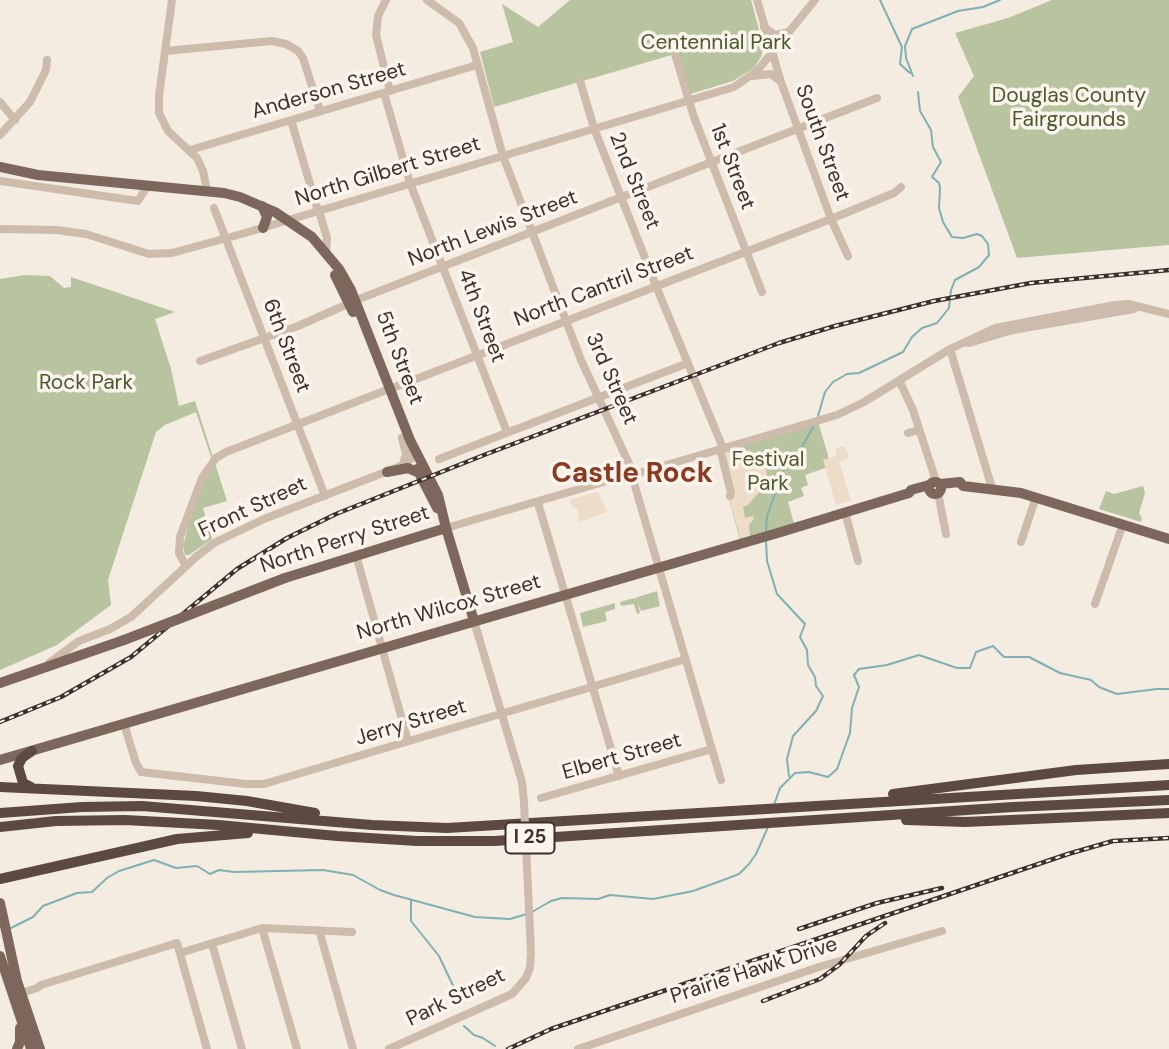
<!DOCTYPE html>
<html>
<head>
<meta charset="utf-8">
<style>
  body { margin:0 }
  canvas { display:block; background:#f4ebe1 }
</style>
</head>
<body>
<canvas width="1169" height="1049"></canvas>
<script>
const context = document.querySelector('canvas').getContext('2d');
context.lineJoin = 'round';
function fillPath(path, color) {
  context.fillStyle = color;
  context.fill(path, 'evenodd');
}
function shape(rows) {
  const path = new Path2D();
  for (const r of rows) {
    if (r.length === 3) {
      path.moveTo(r[0] + r[2], r[1]);
      path.arc(r[0], r[1], r[2], 0, 2 * Math.PI);
      continue;
    }
    path.moveTo(r[0], r[1]);
    for (let i = 2; i < r.length; i += 2) path.lineTo(r[i], r[i + 1]);
  }
  return path;
}
function strokePath(path, color, width, dash) {
  context.strokeStyle = color;
  context.lineWidth = width;
  context.lineCap = dash ? 'butt' : 'round';
  context.setLineDash(dash || []);
  context.stroke(path);
}
function drawText(font, color, halo, rows, align = 'center') {
  context.font = font + ' "DM Sans",sans-serif';
  context.lineWidth = 7;
  context.setLineDash([]);
  context.textBaseline = 'middle';
  context.strokeStyle = halo;
  context.fillStyle = color;
  for (const [text, x, y, turn = 0] of rows) {
    context.save();
    context.translate(x, y);
    context.rotate((+turn || 0) * Math.PI / 180);
    context.textAlign = isNaN(turn) ? turn : align;
    if (halo) context.strokeText(text, 0, 0);
    context.fillText(text, 0, 0);
    context.restore();
  }
}
const green = shape([
  [570,0,751,0,763,45,762,55,754,68,733,81,687,95,675,54,494,107,480,52,513,42,502,4,538,27],
  [1052,0,1169,0,1169,245,1017,258,958,97,974,76,955,33,1008,18],
  [24,275,50,276,64,288,71,287,71,277,175,312,155,319,171,369,179,406,195,401,227,501,203,508,212,539,189,555,185,555,183,546,189,523,203,484,214,466,196,412,165,425,156,432,108,580,111,605,57,645,0,670,0,279],
  [818,421,831,466,805,475,808,485,801,488,804,496,788,502,795,527,741,543,729,500,723,448],
  [1143,486,1145,493,1139,513,1142,518,1141,522,1099,509,1106,491,1114,494],
  [657,591,660,606,641,611,638,603,640,613,637,614,634,604,621,606,620,602,634,598,635,600,635,598],
  [615,603,615,609,605,612,607,621,583,627,580,613]
]);
const plaza = shape([
  [845,446,849,458,839,461,851,501,836,505,823,460,836,456,836,448],
  [749,450,760,463,765,463,767,475,761,490,749,504,743,507,745,518,753,516,754,519,749,525,750,536,741,540,729,499,724,453,728,451,729,453],
  [598,492,607,512,579,522,577,508,572,507,569,500]
]);
const stream = shape([
  [880,0,902,47,900,64,910,73],
  [913,76,906,58,905,46,912,29,958,11,983,7,1000,0],
  [818,416,825,392,833,382,847,374,859,373,903,352,912,337,922,328,937,323,949,308,951,290,955,280,979,267,989,255,988,244,982,236,977,234,963,238,952,237,943,222,939,208,940,188,939,183,932,177,941,162,933,147,931,130,920,111,918,92],
  [766,532,767,516,785,467,801,449,814,425],
  [766,541,767,561,777,594,805,624,800,637,807,650,808,665,815,677,816,686,823,696,816,711,793,736,787,759,789,776],
  [774,805,780,788,795,773,809,772,828,777,837,769,850,733,852,708,859,687,854,675,859,669,887,665,919,655,957,668,970,668,976,652,993,646,1004,657,1029,657,1060,673,1091,680,1099,687,1117,694,1157,689,1169,689],
  [411,901,411,921,439,956,456,992,458,1001],
  [532,912,551,901,562,898,598,899,610,895,653,899,693,891,726,879,739,874,749,864,756,854,768,827],
  [11,928,33,917,43,906,77,893,92,892,107,878,119,871,154,860,176,868,197,866,210,874,219,870,234,872,323,870,353,875,380,890,394,895,475,917,510,919,527,914],
  [464,1026,474,1035,483,1038,495,1046]
]);
const minor = shape([
  [172,0,159,96,159,113,168,131,197,158,203,171,207,190],
  [386,0,378,16,376,35,390,91],
  [427,0,459,23,473,48,503,156,581,360,631,468],
  [757,0,781,82,831,219,848,256],
  [764,27,775,35,789,32],
  [165,51,272,41,286,44,298,51,303,58,320,111],
  [675,54,694,117,762,292],
  [752,76,771,74,781,82],
  [580,81,594,128,656,286,723,448],
  [384,93,410,183,507,432],
  [0,102,15,120],
  [291,120,318,211],
  [0,135,30,102,46,70,47,60],
  [190,150,477,65],
  [0,181,138,201,148,185],
  [214,208,325,496],
  [319,211,327,238,326,252],
  [0,229,57,230,86,234,149,254,172,253,245,233,734,87,757,71,815,0],
  [969,343,1013,330,1134,309],
  [950,349,992,488],
  [200,361,298,326,359,299,877,98],
  [899,380,913,410,936,481],
  [390,389,831,219,894,193,901,187],
  [908,433,919,430],
  [402,438,406,454,403,464],
  [720,449,731,493,730,496],
  [439,459,688,363],
  [639,473,837,415,864,402,950,349,995,328,1115,305,1129,304,1169,314],
  [634,483,721,780],
  [938,493,946,534],
  [538,503,619,776],
  [845,512,858,561],
  [446,528,624,476],
  [1021,542,1036,497],
  [356,555,408,741],
  [186,566,179,553,180,537,202,478,216,458,226,452,384,391],
  [1095,604,1123,524],
  [474,621,522,782,524,802],
  [49,663,79,641,110,629,131,617,196,557,214,543,264,519,401,466,411,459,411,445],
  [124,724,136,763,141,772,246,784,264,784,686,659],
  [541,798,712,749],
  [262,928,297,1049],
  [319,930,353,1049],
  [212,944,242,1049],
  [180,953,262,928,352,932],
  [19,991,21,993,37,988,41,985,177,943,207,1049],
  [389,1049,512,994,526,978,530,968,531,953],
  [578,1049,819,967,942,931]
]);
const major = shape([
  [0,167,38,175,224,193,240,197,275,212,312,237,339,269,351,290,410,440,438,495,446,528,474,621],
  [262,206,267,217,263,228],
  [335,275,353,312],
  [417,469,437,508],
  [387,472,408,468,419,473],
  [935,488,6],
  [940,484,960,482,963,486,1021,493,1169,539],
  [285,578,446,528],
  [0,683,124,640],
  [0,760,781,532,909,493,911,490,929,485],
  [0,903,17,981,40,1049],
  [0,956,31,1049],
  [17,1049,20,1042,20,1028]
]);
const highway = shape([
  [0,787,196,796,247,801,315,813],
  [31,787,23,783,18,766,22,758,32,751],
  [893,794,1076,770,1169,764],
  [0,813,82,807,142,806,372,825,447,828,1169,785],
  [906,820,965,822,1169,813],
  [0,827,56,821,125,820,219,825,337,836,417,841,494,841,1013,807,1169,800],
  [0,879,177,839,248,833]
]);
const rail = shape([
  [0,722,61,697,131,657,237,569,287,538,336,514,484,455,779,343,835,326,934,301,1031,283,1169,270],
  [799,929,877,903,942,888],
  [763,1001,820,979,839,965,866,936,885,923],
  [508,1049,551,1029,1068,854,1113,841,1169,838]
]);
const minorBridge = shape([
  [524,802,531,953]
]);
const majorBridge = shape([
  [124,640,285,578]
]);
const shields = [
  [530,838,49]
];
const shieldNames = [
  ["I 25",530,838]
];
const parkNames = [
  ["Centennial Park",716,43],
  ["Douglas County",1069,96],
  ["Fairgrounds",1069,120],
  ["Rock Park",86,383],
  ["Festival",768,460],
  ["Park",768,484]
];
const streetNames = [
  ["Anderson Street",329,91,-16],
  ["South Street",822,143,70],
  ["1st Street",732,167,69],
  ["North Gilbert Street",388,172,-17],
  ["2nd Street",634,181,68],
  ["North Lewis Street",493,229,-21],
  ["North Cantril Street",604,287,-21],
  ["4th Street",481,316,69],
  ["6th Street",286,346,69],
  ["5th Street",399,358,69],
  ["3rd Street",611,379,66],
  ["Front Street",253,508,-25],
  ["North Perry Street",345,540,-18],
  ["North Wilcox Street",449,608,-16],
  ["Jerry Street",411,723,-17],
  ["Elbert Street",622,757,-16],
  ["Prairie Hawk Drive",754,971,-18],
  ["Park Street",456,998,-26]
];
const districtNames = [
  ["Castle Rock",632,475]
];
fillPath(green, '#b8c4a0');
fillPath(plaza, '#ecdcc8');
strokePath(stream, '#7fb0b2', 2);
strokePath(minor, '#cdbbac', 8);
strokePath(major, '#7d675c', 10);
strokePath(highway, '#5c4a42', 10);
strokePath(rail, '#3b302b', 4.5);
strokePath(rail, '#fbf5ee', 2, [5]);
strokePath(minorBridge, '#cdbbac', 8);
strokePath(majorBridge, '#7d675c', 10);
for (const [x, y, w] of shields) {
  const box = new Path2D();
  box.roundRect(x - w / 2, y - 15.5, w, 31, 5);
  context.fillStyle = '#fbf5ee';
  context.fill(box);
  strokePath(box, '#3b302b', 2);
}
drawText('bold 19px', '#3b302b', null, shieldNames);
drawText('21px', '#4a5a2e', '#fbf5ee', parkNames);
drawText('21px', '#3b302b', '#fbf5ee', streetNames);
drawText('bold 28px', '#8c3b22', '#fbf5ee', districtNames);
</script>
</body>
</html>
